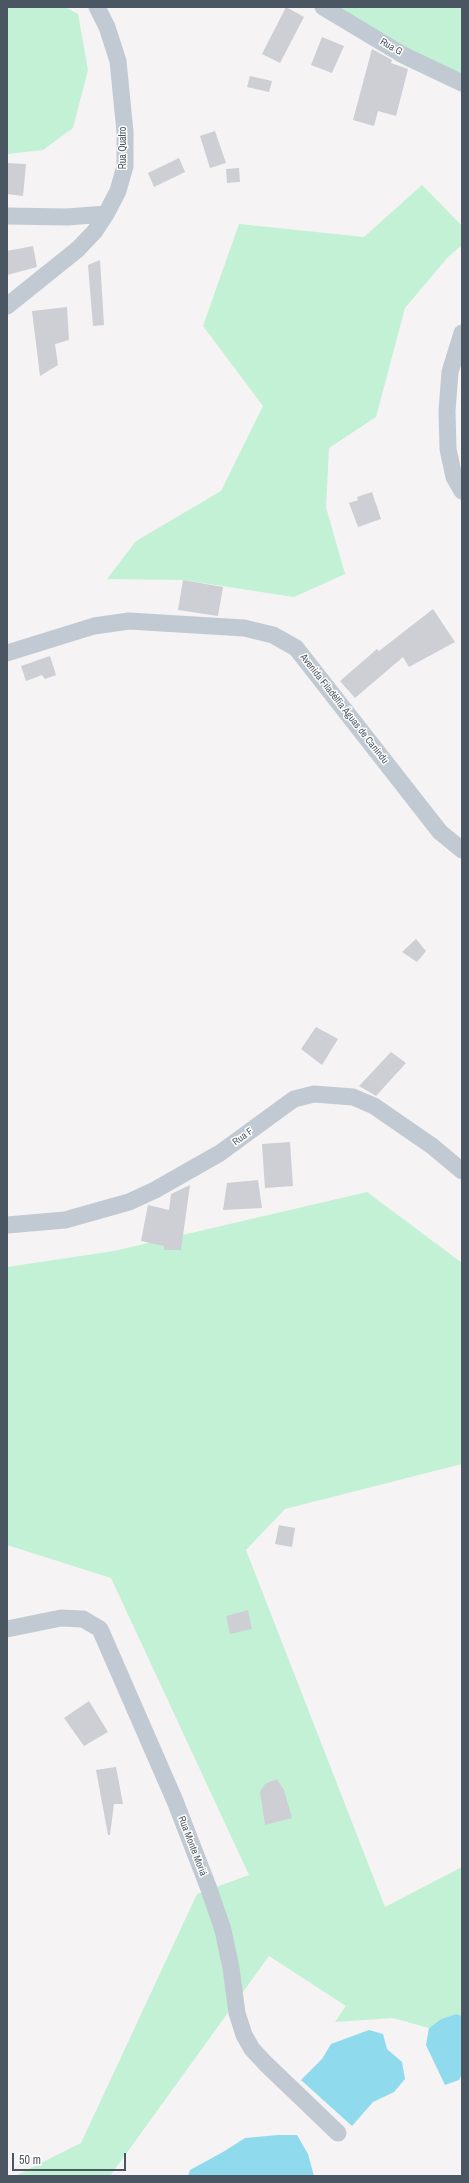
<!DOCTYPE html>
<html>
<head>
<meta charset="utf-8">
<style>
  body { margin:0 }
  #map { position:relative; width:469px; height:2183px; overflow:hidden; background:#f5f3f3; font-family:"Archivo Narrow",sans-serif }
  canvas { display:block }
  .frame { position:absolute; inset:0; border:8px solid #4a5661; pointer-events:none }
  .scale { position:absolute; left:12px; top:2153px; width:114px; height:18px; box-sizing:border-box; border:2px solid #4a5661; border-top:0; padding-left:5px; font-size:12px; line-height:14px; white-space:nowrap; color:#4a5661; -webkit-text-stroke:3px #fff; paint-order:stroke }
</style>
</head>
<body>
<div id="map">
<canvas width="469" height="2183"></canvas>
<div class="frame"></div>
<div class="scale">50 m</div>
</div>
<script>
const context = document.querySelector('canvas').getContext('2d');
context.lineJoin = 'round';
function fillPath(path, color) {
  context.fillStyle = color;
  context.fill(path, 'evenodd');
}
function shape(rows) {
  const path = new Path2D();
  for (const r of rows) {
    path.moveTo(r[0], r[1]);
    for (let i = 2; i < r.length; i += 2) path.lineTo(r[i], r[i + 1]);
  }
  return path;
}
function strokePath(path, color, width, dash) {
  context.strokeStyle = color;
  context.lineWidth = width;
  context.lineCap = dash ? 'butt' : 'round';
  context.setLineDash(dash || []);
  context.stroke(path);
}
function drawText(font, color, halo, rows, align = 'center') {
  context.font = font + ' "Archivo Narrow",sans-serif';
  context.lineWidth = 3;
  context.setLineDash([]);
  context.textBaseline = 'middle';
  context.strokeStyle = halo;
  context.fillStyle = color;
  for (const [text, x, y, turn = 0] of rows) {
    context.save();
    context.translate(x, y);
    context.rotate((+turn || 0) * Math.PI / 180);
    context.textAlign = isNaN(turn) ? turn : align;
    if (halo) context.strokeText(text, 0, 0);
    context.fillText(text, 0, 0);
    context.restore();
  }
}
const green = shape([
  [7,7,65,7,78,14,88,70,73,128,43,150,7,154],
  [332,7,462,7,462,85],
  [422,185,462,226,462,245,448,257,405,308,376,417,329,448,326,507,345,574,294,597,183,580,107,579,136,541,221,491,263,406,203,326,239,224,364,237],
  [367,1192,462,1263,462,1464,285,1509,246,1550,385,1907,462,1867,462,2016,456,2014,441,2019,429,2028,393,2018,335,2022,346,2006,269,1956,110,2176,15,2176,81,2143,197,1894,249,1875,111,1578,7,1545,7,1267,114,1251]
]);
const water = shape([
  [456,2014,462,2016,462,2074,459,2080,445,2085,426,2045,429,2028,441,2019],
  [369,2030,383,2034,387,2049,402,2062,405,2079,394,2092,373,2102,352,2126,301,2080,322,2059,331,2044],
  [278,2135,297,2135,308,2154,314,2176,188,2176,190,2170,223,2152,245,2138]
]);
const building = shape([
  [286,7,304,17,280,63,262,54],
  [322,37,344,46,332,73,311,65],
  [372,49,392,60,391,63,408,69,396,116,378,111,374,126,353,120],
  [250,76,272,81,269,92,247,87],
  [215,131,226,163,210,168,200,136],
  [179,158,185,172,154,187,148,173],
  [7,163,26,164,23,196,7,194],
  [239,168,240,182,227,183,226,169],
  [33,246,37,267,7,275,7,251],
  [100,260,104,325,93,326,88,265],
  [67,307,69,340,55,344,58,365,40,376,32,311],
  [372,492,381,519,358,527,349,503,358,500,357,497],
  [183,580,223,587,218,616,178,610],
  [433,609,455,642,409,667,403,657,355,698,340,681,377,649,379,651],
  [50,656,56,675,45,679,42,675,26,681,21,666],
  [416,939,426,951,417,962,402,952],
  [316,1027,338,1039,322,1065,301,1049],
  [391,1052,406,1063,376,1096,359,1086],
  [290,1142,293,1186,265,1188,262,1144],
  [258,1180,262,1208,223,1210,227,1183],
  [190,1185,181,1250,164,1250,164,1246,141,1241,148,1205,169,1210,171,1194],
  [279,1525,295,1528,292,1547,275,1544],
  [248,1610,252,1629,230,1634,226,1616],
  [89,1701,108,1732,84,1746,64,1718],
  [116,1767,123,1804,114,1804,110,1835,108,1835,96,1770],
  [277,1779,284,1790,292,1818,265,1825,260,1792,265,1784]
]);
const minor = shape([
  [323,7,403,55,462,83],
  [7,216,67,217,106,214,118,191,125,166,125,132,118,61,107,27,97,7],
  [7,306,78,249,95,231,106,214],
  [462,333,450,372,447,411,448,449,454,477,462,491],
  [7,653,94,626,129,621,244,628,273,635,296,648,440,832,462,850],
  [7,1225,65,1220,129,1202,155,1190,220,1153,294,1099,314,1094,353,1097,374,1106,432,1146,462,1171],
  [7,1629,61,1618,83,1619,100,1629,175,1801,209,1889,223,1930,231,1968,237,2013,244,2035,252,2049,266,2064,338,2133]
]);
const streetNames = [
  ["Rua G",391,47,30],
  ["Rua Quatro",123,148,-90],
  ["Avenida Filadélfia Águas de Canindu",344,709,52],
  ["Rua F",243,1137,-36],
  ["Rua Monte Moriá",192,1846,69]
];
fillPath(green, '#c3f1d5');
fillPath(water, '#90daee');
fillPath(building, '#cdcfd5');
strokePath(minor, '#c1cad2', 17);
drawText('10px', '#4a5661', '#fff', streetNames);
</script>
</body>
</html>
